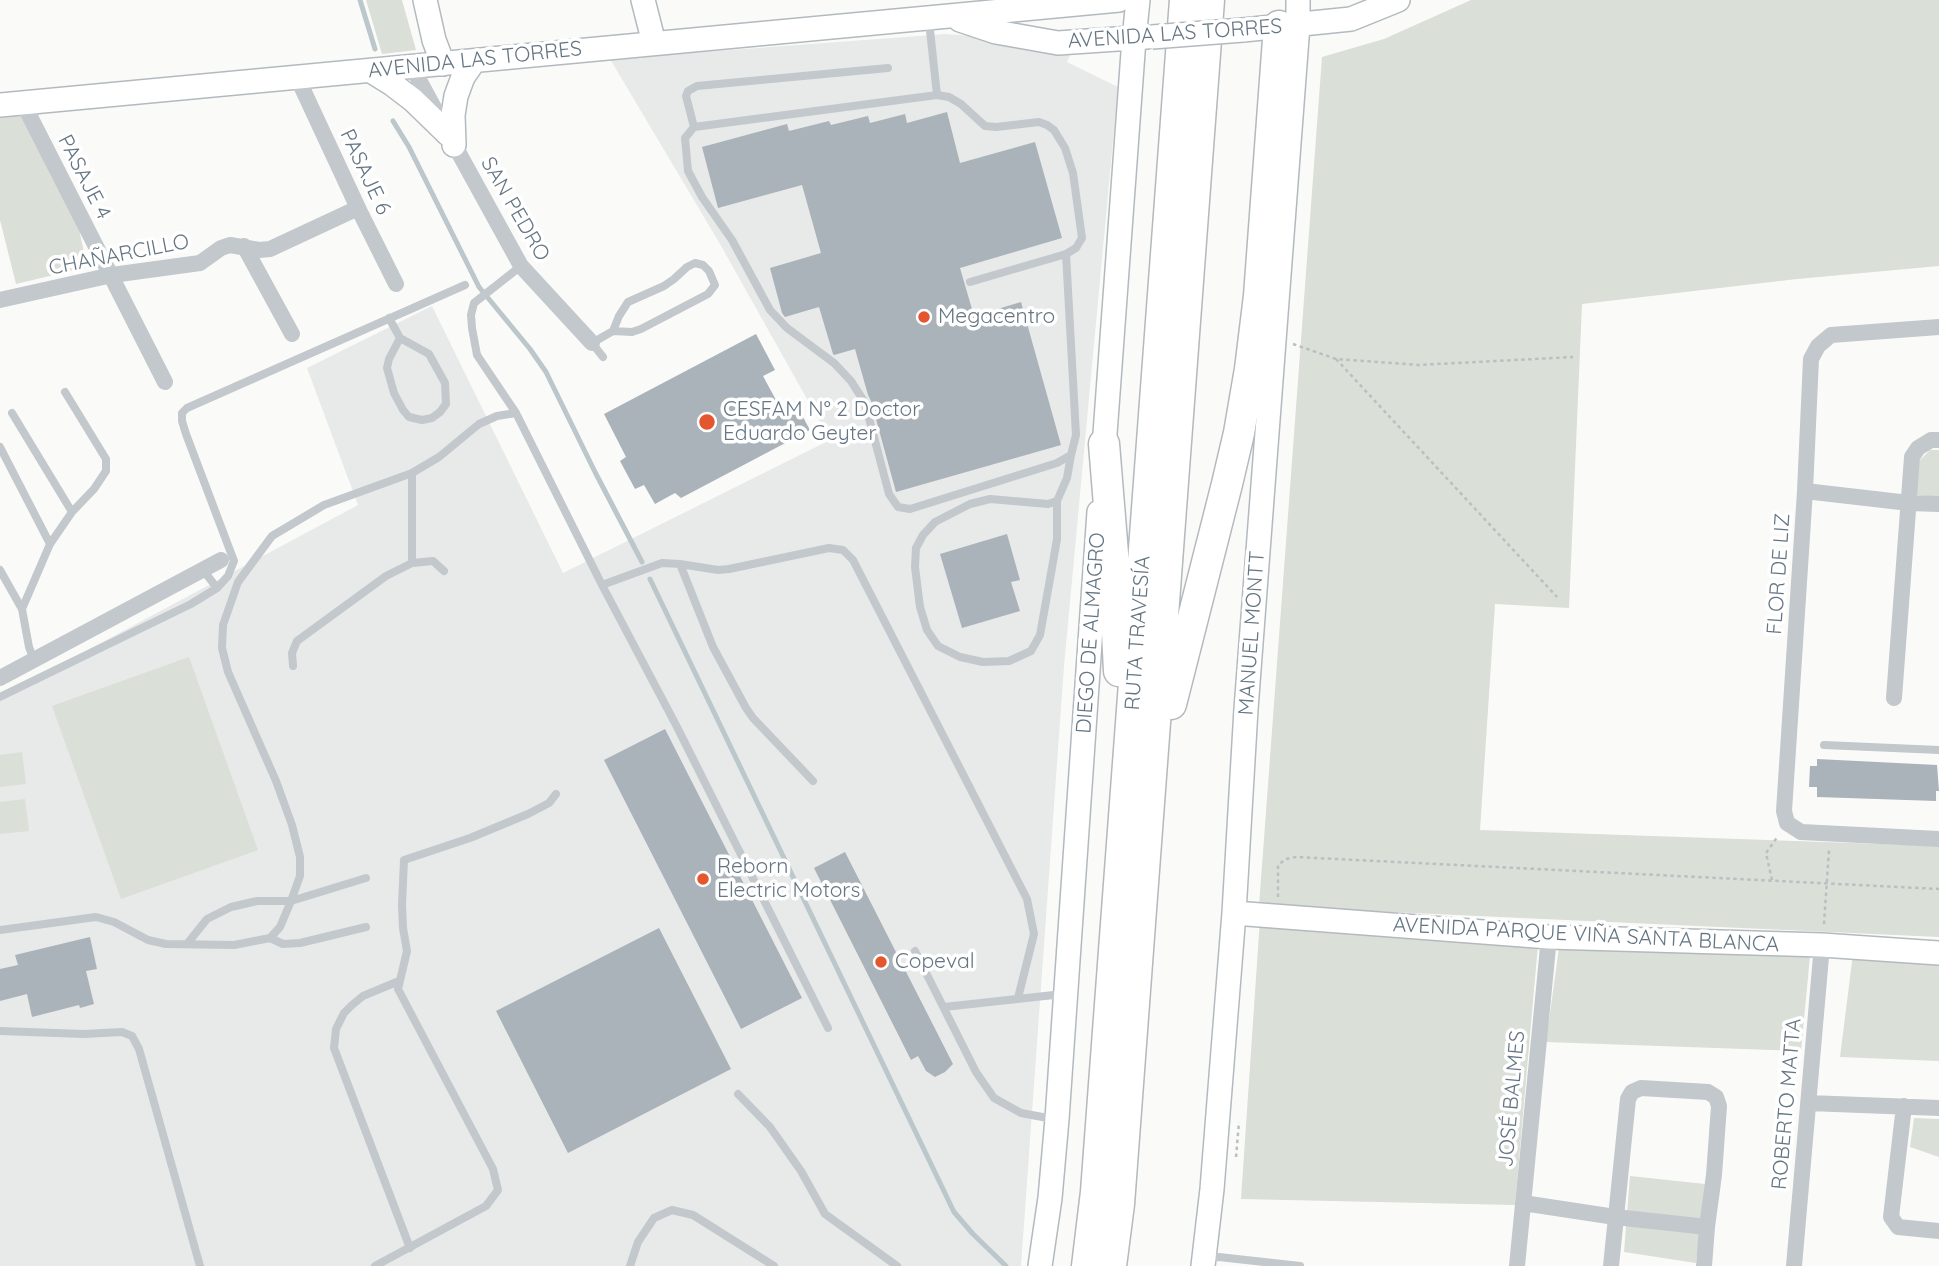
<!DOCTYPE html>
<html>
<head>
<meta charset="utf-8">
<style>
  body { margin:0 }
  canvas { display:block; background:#fafaf8 }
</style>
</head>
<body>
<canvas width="1939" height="1266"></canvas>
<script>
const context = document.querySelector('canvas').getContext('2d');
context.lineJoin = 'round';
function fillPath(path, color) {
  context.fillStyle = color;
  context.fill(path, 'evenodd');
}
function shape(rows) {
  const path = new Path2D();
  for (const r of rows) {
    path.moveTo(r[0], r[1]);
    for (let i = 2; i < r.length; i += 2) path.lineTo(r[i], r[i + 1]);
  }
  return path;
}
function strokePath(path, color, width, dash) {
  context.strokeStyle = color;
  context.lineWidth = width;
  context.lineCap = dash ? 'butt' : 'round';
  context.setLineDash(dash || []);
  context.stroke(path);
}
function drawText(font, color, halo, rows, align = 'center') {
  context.font = font + ' Quicksand,sans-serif';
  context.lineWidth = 7;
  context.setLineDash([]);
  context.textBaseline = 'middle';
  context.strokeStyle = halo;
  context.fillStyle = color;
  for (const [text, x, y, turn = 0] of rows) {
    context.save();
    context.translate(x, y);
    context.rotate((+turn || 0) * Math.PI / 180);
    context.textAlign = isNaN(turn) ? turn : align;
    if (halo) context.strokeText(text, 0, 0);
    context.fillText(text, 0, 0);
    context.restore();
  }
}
const built = shape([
  [945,34,976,36,1072,51,1067,62,1118,87,1064,666,1021,1266,0,1266,0,697,358,505,307,368,432,306,563,573,830,440,720,244,610,59]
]);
const green = shape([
  [366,0,402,0,416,50,382,54],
  [1471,0,1939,0,1939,266,1797,279,1582,304,1569,608,1495,604,1480,830,1939,846,1939,937,1259,906,1322,57,1384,39],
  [21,114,79,229,87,267,16,284,0,220,0,117],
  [1930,450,1939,450,1939,497,1913,495,1917,463],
  [189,657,258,850,121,899,52,706],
  [22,752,26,784,0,787,0,755],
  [25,799,29,831,0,834,0,802],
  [1260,919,1539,933,1515,1205,1241,1199],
  [1559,948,1810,956,1801,1051,1546,1042],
  [1853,954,1939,960,1939,1061,1840,1057],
  [1914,1118,1939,1119,1939,1157,1910,1147],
  [1630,1176,1705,1184,1696,1263,1624,1252]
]);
const stream = shape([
  [360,0,375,49],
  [393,121,409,147,479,287,530,349,546,372,595,472,642,562],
  [650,579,954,1212,973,1234,1006,1266]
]);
const building = shape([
  [947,112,960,163,1035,142,1062,238,960,268,974,316,1021,302,1061,445,896,492,871,401,868,395,855,349,834,355,833,354,819,307,785,317,782,313,770,268,821,253,802,185,718,208,702,147,787,124,789,131,829,121,831,125,868,116,870,123,905,114,907,123],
  [756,334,775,370,763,376,783,413,797,406,810,430,681,498,675,493,655,504,644,485,635,489,620,461,626,457,604,414],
  [1007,534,1020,580,1011,582,1020,611,962,628,940,554],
  [665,729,802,998,741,1029,604,760],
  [1817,759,1937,765,1939,791,1936,791,1936,801,1817,797,1817,787,1809,787,1810,766,1817,766],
  [845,852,953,1064,945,1072,935,1077,926,1071,918,1056,911,1060,814,868],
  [659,928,731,1069,568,1153,496,1011],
  [90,937,97,969,86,971,94,1004,80,1008,79,1005,32,1017,27,994,0,1001,0,969,18,965,15,955]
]);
const path = shape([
  [1293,344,1336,359,1418,365,1573,357],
  [1336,359,1557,597],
  [1772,880,1766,853,1778,836],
  [1278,897,1278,865,1286,859,1296,857,1939,889],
  [1824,924,1829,850],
  [1236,1157,1239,1122]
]);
const lane = shape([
  [929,21,937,95],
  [694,127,686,96,688,91,697,86,888,68],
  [521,266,474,303,471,315,472,328,477,355,516,413,602,585],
  [970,282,1066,254,1076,248,1082,238,1073,173,1065,148,1054,130,1047,125,1039,122,996,127,985,126,961,104,949,97,937,95,694,127,685,138,688,171,702,197,732,240,770,310,787,328,834,363,851,381,865,403,889,494,898,507,910,509,1057,463,1071,455,1076,435,1066,254],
  [389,318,400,338,429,354,445,383,446,404,440,412,432,418,422,420,409,417,403,410,394,393,387,368,389,359,400,338],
  [603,357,592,343,613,331,632,332,641,329,708,294,715,285,709,271,703,265,695,263,687,267,674,279,664,286,628,302,619,316,613,331],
  [12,413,72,512],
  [0,447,50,544],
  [412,473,412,563],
  [1057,501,1057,539,1050,579,1040,635,1031,651,1009,661,983,662,960,657,938,646,927,630,920,607,915,567,916,548,923,535,935,522,970,504,990,499,1048,504,1057,501,1067,478,1071,455],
  [680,564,713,647,746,708,753,718,813,781],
  [0,570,22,609,29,647,34,660],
  [203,570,217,588,228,576,234,561,186,434,182,421,182,413,187,408,465,285],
  [22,609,50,544,72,512,94,489,106,471,106,459,65,392],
  [293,666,292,653,297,641,386,576,412,563,433,561,444,571],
  [0,697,191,604,217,588],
  [1824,745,1939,750],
  [0,930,96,917,114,922,148,940,166,944,234,945,270,938,280,927,291,901,300,876,300,857,292,825,276,781,228,672,222,648,223,625,238,582,272,536,324,505,412,473,439,457,479,424,497,416,516,413],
  [270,938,283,944,300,943,366,927],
  [187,944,207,919,231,907,257,901,291,901,366,878],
  [915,951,976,1072,994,1098,1021,1113,1053,1119],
  [399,981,363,996,352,1005,344,1013,336,1029,334,1048,410,1248],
  [944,1007,1063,994],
  [828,1028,676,725,602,585,662,563,680,564,718,570,729,569,829,548,843,550,853,560,1027,899,1034,934,1018,998],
  [0,1031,84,1034,122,1032,132,1036,139,1049,200,1266],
  [738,1094,770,1127,801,1171,825,1214,897,1266],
  [1206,1258,1219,1257,1300,1266],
  [375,1266,486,1206,498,1190,493,1169,398,989,407,951,403,928,402,905,404,860,470,838,528,814,549,803,556,794],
  [630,1266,638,1242,654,1218,672,1210,693,1215,774,1266]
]);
const street = shape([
  [412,67,439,117],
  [297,77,358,208,396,284],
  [23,103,165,382],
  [450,137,521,266,592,343],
  [244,246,292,334],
  [0,300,112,275,200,263,221,248,230,245,259,250,270,249,358,208],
  [1939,327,1831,335,1818,346,1811,359,1805,491,1784,811,1787,823,1801,832,1939,839],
  [1805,491,1909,503,1939,504],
  [0,678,221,560],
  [1894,698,1912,457,1918,448,1931,440,1939,440],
  [1809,1103,1939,1108],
  [1904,1106,1891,1217,1898,1227,1939,1231],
  [1523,1203,1615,1217,1707,1227],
  [1517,1266,1549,937],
  [1611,1266,1628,1099,1632,1092,1641,1088,1708,1092,1716,1097,1719,1106,1714,1175,1707,1227,1704,1266],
  [1794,1266,1822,945]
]);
const secondary = shape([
  [425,0,434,40,443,64],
  [643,0,654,43],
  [960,20,996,32,1058,43,1147,37],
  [1243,30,1351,19,1398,0],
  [371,71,392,84,413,100,448,134],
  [0,105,1119,0],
  [454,145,453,115,456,96,463,77,474,61],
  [1103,461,1134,39,1138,0],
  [1234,913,1549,937,1822,945,1939,953],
  [1040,1266,1050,1198,1057,1119,1099,512],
  [1203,1266,1212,1189,1234,913,1246,709,1298,25,1298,0]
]);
const highway = shape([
  [1104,444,1113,554,1119,671],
  [1171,704,1227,484,1239,433,1250,369,1259,296,1279,26],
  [1087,1266,1096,1192,1185,0],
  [1111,1266,1119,1204,1209,0]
]);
const secondaryBridge = shape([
  [1152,37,1243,30]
]);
const markers = [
  [924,317,7,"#e4572e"],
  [707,422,9,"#e4572e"],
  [703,879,7,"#e4572e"],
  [881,962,7,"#e4572e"]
];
const streetNames = [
  ["AVENIDA LAS TORRES",1175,34,-4],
  ["AVENIDA LAS TORRES",475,60,-6],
  ["PASAJE 6",365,172,65],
  ["PASAJE 4",84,177,63],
  ["SAN PEDRO",515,209,60],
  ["CHAÑARCILLO",119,255,-11],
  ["FLOR DE LIZ",1779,574,-86],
  ["DIEGO DE ALMAGRO",1091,633,-86],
  ["RUTA TRAVESÍA",1138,633,-86],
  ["MANUEL MONTT",1252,633,-86],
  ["AVENIDA PARQUE VIÑA SANTA BLANCA",1586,935,3],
  ["JOSÉ BALMES",1512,1099,-85],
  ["ROBERTO MATTA",1787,1104,-85]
];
const poiNames = [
  ["Megacentro",938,317],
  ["CESFAM N° 2 Doctor",723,410],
  ["Eduardo Geyter",723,434],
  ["Reborn",717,867],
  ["Electric Motors",717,891],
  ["Copeval",895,962]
];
fillPath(built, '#e8e9e9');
fillPath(green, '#dadfd7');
strokePath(stream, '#bbc7cb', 5);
fillPath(building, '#aab3b9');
strokePath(secondary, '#b3babf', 26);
strokePath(highway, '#b4b9bd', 33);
strokePath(path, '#bbbfc2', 2.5, [3.5, 3.5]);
strokePath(lane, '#c3c8cc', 8);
strokePath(street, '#c3c8cc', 16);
strokePath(secondary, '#fff', 23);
strokePath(highway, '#fff', 30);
strokePath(secondaryBridge, '#b3babf', 26, []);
strokePath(secondaryBridge, '#fff', 23);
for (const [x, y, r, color] of markers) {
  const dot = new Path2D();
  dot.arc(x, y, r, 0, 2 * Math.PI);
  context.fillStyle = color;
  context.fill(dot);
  strokePath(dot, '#fff', 2.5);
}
drawText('21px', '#657683', '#fff', streetNames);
drawText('21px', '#657683', '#fff', poiNames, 'left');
</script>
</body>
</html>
